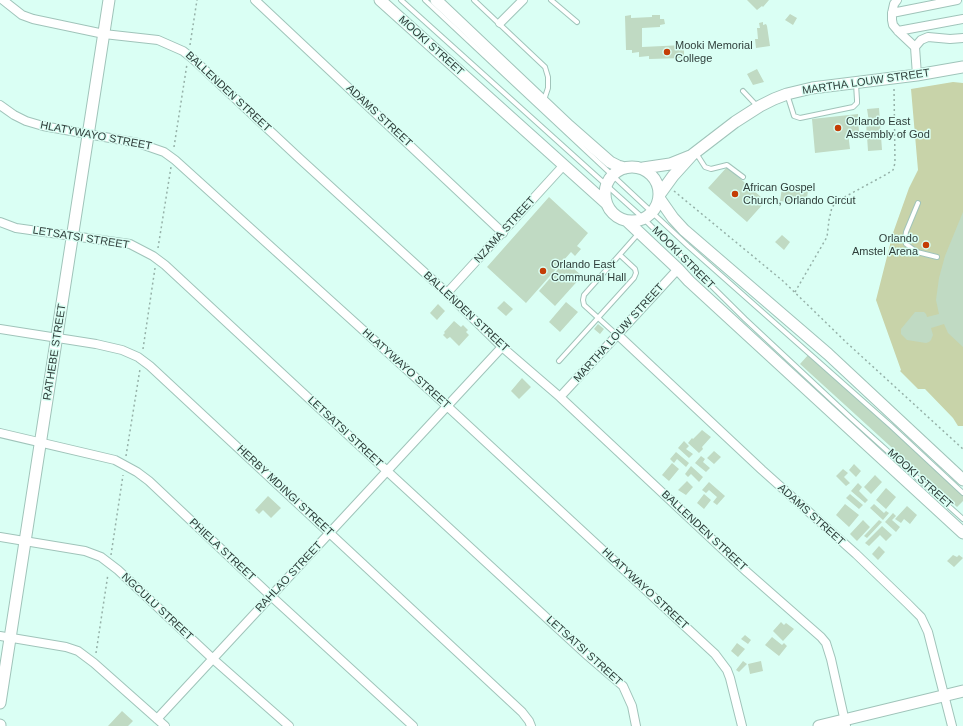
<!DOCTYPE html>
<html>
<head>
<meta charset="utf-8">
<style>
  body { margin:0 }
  canvas { display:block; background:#dafff4 }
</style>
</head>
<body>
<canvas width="963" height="726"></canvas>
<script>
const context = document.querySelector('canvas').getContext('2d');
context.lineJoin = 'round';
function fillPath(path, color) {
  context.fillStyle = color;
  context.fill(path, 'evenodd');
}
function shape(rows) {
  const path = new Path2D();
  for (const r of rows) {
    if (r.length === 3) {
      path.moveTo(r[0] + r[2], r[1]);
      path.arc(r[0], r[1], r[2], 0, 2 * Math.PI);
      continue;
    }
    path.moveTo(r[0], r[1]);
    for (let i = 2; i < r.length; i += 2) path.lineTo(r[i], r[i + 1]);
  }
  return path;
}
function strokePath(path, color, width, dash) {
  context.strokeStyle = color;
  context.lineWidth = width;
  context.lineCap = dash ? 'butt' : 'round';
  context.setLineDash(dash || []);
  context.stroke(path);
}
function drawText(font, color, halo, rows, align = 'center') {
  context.font = font + ' Arial,sans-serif';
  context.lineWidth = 3;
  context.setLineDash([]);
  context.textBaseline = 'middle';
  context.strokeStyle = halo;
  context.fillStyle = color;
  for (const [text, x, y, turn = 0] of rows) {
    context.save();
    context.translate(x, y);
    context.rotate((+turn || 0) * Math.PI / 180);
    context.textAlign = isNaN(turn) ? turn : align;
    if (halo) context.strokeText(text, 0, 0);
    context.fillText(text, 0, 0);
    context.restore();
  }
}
const green = shape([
  [953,82,963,83,963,426,958,426,953,418,925,389,918,389,900,371,901,370,876,300,893,233,909,188,918,170,911,89]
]);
const building = shape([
  [747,0,769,0,763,7,762,6,757,10],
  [790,14,797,18,793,25,785,20],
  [631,15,631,18,652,17,652,15,660,15,660,19,664,19,665,24,660,25,660,27,642,28,642,47,684,45,684,58,649,59,649,56,639,57,639,52,632,53,632,50,626,50,625,16],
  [763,22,763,25,766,24,767,26,770,46,756,48,755,39,758,39,757,28,760,28,759,23],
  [757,69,764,82,753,85,747,74],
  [879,108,882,150,868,151,866,122,869,122,867,109],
  [858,114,859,132,848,133,850,149,815,153,812,119],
  [727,167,761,197,758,200,763,204,747,222,708,188],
  [782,188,808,191,806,204,780,201],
  [549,197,588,233,577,246,581,249,575,256,571,252,526,303,487,267],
  [963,212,963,347,948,333,944,324,931,328,933,335,931,340,929,342,926,343,907,340,901,334,901,329,915,312,924,312,926,314,927,317,939,314,936,300,939,278,945,256],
  [782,235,790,242,784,250,775,242],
  [565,261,582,276,555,306,539,291],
  [504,301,513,309,506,316,497,308],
  [566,302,578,312,560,332,549,322],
  [438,304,445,311,437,320,430,313],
  [454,321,461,327,463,325,468,330,466,332,469,335,459,346,450,337,447,339,443,335,445,333,444,332],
  [598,324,604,329,600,334,594,329],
  [809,354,963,495,963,501,957,507,800,364],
  [522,378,531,387,519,399,511,391],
  [702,430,711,437,702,447,703,449,699,453,688,443,692,438,693,439],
  [684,441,689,446,686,449,693,454,689,458,678,448],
  [714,451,721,457,714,464,707,458],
  [676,452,689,463,686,467,677,459,674,463,670,459],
  [701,456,705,459,703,462,710,468,706,472,695,463],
  [672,463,679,469,669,481,662,475],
  [854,464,861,471,856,477,849,470],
  [691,466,703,477,699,482,691,474,688,477,685,474],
  [843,469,848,473,844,477,850,483,846,486,836,476],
  [875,475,882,482,871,494,864,487],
  [687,481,693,487,686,495,678,490],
  [709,482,725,496,717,505,713,502,717,497,709,490,706,493,702,490],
  [858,483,862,487,859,491,868,500,865,503,851,491],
  [886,488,896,497,886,509,876,500],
  [704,494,711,500,704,509,697,503],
  [850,494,863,505,859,509,846,498],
  [268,496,281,508,271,518,263,510,259,514,255,510],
  [845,504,859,515,849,527,836,515],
  [874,504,884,513,886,511,889,513,883,520,870,508],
  [907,506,917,515,910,524,904,519,901,523,895,519],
  [893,513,896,516,892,520,900,527,896,532,885,522],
  [863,520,870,527,857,541,850,534],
  [879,520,882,522,867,538,864,536],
  [882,526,892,535,886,541,880,535,869,546,865,543],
  [879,546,885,552,878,560,872,554],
  [953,555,957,557,959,555,963,558,954,567,947,561],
  [781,622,784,625,786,623,794,629,783,641,773,631],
  [745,635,751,640,748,644,741,639],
  [772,637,782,645,784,643,787,646,779,656,765,645],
  [737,643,745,649,738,657,731,651],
  [743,661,747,664,739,672,736,670],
  [761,661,763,671,750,674,748,664],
  [122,711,133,721,128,726,108,726]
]);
const path = shape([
  [190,45,197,0],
  [174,147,187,64],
  [674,191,783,281,847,343,963,449],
  [158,248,171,167],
  [795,292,827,237,829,220,832,207,839,200,887,174,893,170,895,163,894,87],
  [143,349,155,268],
  [126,456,140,369],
  [111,555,123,475],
  [96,653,108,574]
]);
const lane = shape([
  [401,0,644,219,745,319,852,419,963,519],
  [425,0,688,246,891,426,963,493],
  [474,0,545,67,548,77,548,88,544,100],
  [551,0,577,22],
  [743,91,758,107],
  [787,94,794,116,800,118,853,107,857,103,857,100,856,84],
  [696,153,705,167,711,169,727,165,743,177],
  [918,203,906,232,905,239,906,244,917,252,937,257],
  [617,335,584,305,583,300,584,295,638,234],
  [559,361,634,278,636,273,635,269,620,255]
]);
const street = shape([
  [3,0,22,15,33,19,104,34,158,40,183,51,192,58,299,158,447,293,502,347,560,397,747,572,821,637,826,643,831,659,846,726],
  [255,0,503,233],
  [897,0,894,4,892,13,892,20,893,25,898,31,915,47,921,40,928,37,950,39,963,38],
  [892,13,957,0],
  [500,23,523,0],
  [898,31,963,19],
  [915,47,917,75],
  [0,105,14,115,26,121,43,126,138,143,164,152,175,160,447,406,715,654,727,670,730,678,742,726],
  [0,222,16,228,130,244,153,256,165,265,387,471,588,656,623,686,632,706,636,726],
  [447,293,563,166],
  [0,329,96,344,122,350,138,357,150,366,522,712,529,721,531,726],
  [618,335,762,470,856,554,907,603,921,617,928,632,952,726],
  [560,397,678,269],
  [0,433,115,460,137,472,149,481,271,596,413,726],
  [0,537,85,551,101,557,118,570,213,659,289,726],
  [0,636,66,647,78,651,94,663,165,726],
  [157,719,502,347]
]);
const secondary = shape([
  [380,0,607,204],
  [436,0,569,126,610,162,618,166,625,168],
  [632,194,27],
  [643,168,670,164,690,156],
  [660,194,673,176,692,155,735,122,760,106,774,99,787,94,812,88,917,75,963,67],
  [659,198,673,218,684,230,828,354,963,480],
  [627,221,678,269,689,281,963,533],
  [0,703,109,0],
  [0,725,0,726],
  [819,726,963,691]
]);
const markers = [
  [667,52,4,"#c43d06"],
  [838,128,4,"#c43d06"],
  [735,194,4,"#c43d06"],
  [926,245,4,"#c43d06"],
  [543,271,4,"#c43d06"]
];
const streetNames = [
  ["MOOKI STREET",431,46,42],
  ["MARTHA LOUW STREET",866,82,-8],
  ["BALLENDEN STREET",228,92,43],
  ["ADAMS STREET",379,116,43],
  ["HLATYWAYO STREET",96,136,11],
  ["NZAMA STREET",505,230,-48],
  ["LETSATSI STREET",81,238,9],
  ["MOOKI STREET",683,258,45],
  ["BALLENDEN STREET",466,312,43],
  ["MARTHA LOUW STREET",619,333,-48],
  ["RATHEBE STREET",55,352,-81],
  ["HLATYWAYO STREET",406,369,42],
  ["LETSATSI STREET",345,432,43],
  ["MOOKI STREET",920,479,42],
  ["HERBY MDINGI STREET",285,491,43],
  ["ADAMS STREET",811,515,42],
  ["BALLENDEN STREET",704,531,43],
  ["PHIELA STREET",222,550,43],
  ["RAHLAO STREET",289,577,-47],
  ["HLATYWAYO STREET",645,589,43],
  ["NGCULU STREET",157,607,43],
  ["LETSATSI STREET",584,651,42]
];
const poiNames = [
  ["Mooki Memorial",675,46],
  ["College",675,59],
  ["Orlando East",846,122],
  ["Assembly of God",846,135],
  ["African Gospel",743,188],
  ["Church, Orlando Circut",743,201],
  ["Orlando",918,239,"right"],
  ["Amstel Arena",918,252,"right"],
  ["Orlando East",551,265],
  ["Communal Hall",551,278]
];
fillPath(green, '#c8d3a9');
fillPath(building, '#c0dac3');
strokePath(lane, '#a0c4ba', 6);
strokePath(street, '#a0c4ba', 10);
strokePath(secondary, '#a0c4ba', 13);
strokePath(path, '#95b1a8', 1.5, [2, 3]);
strokePath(lane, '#fff', 4);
strokePath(street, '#fff', 8);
strokePath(secondary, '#fff', 11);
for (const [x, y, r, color] of markers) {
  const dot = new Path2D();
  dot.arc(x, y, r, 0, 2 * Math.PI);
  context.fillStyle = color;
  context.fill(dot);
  strokePath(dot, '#dafff4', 1.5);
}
drawText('11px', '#2f3e3a', '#dafff4', streetNames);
drawText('11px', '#2f3e3a', '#dafff4', poiNames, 'left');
</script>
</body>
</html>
